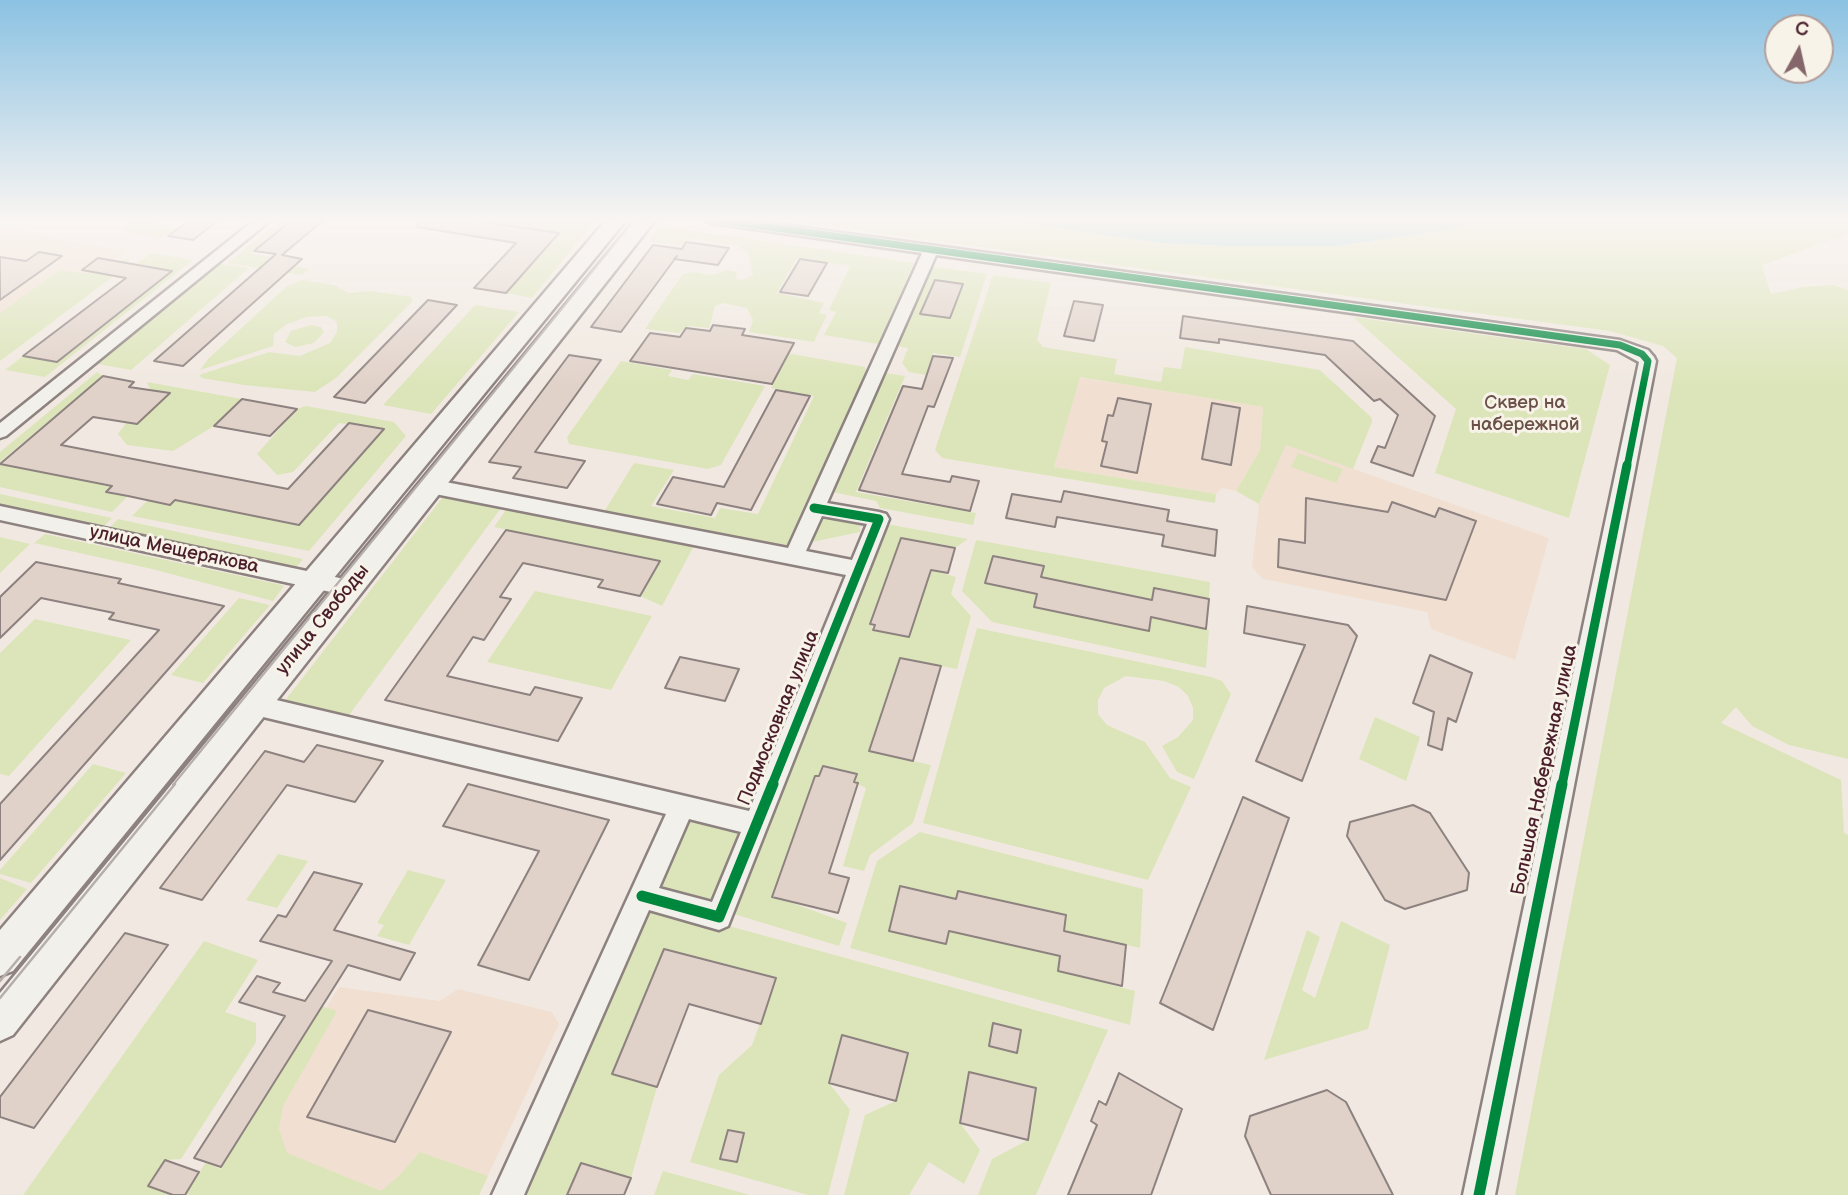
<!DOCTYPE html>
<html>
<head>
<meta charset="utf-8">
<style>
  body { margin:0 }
  #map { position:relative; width:1848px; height:1195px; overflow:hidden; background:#f1e9e1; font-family:"Balsamiq Sans",sans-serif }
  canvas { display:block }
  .north { position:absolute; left:1764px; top:14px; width:70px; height:70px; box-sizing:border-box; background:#f7f3e8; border:2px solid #b29e9c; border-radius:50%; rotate:8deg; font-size:19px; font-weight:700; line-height:28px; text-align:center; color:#4a1f2b }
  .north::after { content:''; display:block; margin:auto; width:24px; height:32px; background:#84666b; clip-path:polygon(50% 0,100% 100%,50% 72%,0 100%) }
</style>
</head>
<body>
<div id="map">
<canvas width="1848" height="1195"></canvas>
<div class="north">С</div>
</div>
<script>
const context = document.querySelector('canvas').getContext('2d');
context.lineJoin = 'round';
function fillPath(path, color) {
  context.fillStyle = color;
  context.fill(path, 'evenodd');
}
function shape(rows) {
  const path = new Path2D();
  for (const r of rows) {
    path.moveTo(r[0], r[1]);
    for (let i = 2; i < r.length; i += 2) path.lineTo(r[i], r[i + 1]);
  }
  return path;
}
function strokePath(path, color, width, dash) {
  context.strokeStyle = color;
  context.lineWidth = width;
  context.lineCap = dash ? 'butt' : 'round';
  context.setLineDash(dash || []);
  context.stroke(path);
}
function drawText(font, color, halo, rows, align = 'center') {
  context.font = font + ' "Balsamiq Sans",sans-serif';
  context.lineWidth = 6;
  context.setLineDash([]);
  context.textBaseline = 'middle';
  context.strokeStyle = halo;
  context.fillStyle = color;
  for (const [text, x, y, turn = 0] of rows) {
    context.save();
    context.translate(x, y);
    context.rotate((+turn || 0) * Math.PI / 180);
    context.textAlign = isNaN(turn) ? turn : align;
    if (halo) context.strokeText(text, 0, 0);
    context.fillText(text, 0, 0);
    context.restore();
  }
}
const built = shape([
  [0,227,119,250,124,253,89,280,0,330],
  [1079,377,1263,407,1260,450,1236,491,1222,488,1216,494,1054,467],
  [1286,445,1549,538,1515,660,1431,629,1427,612,1263,579,1252,567,1259,504],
  [339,987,440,1001,458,989,552,1012,559,1024,479,1195,187,1195,224,1170]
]);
const green = shape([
  [135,219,158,219,156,225,178,228,156,241,151,236,119,230],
  [282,219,293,219,251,253,283,260,280,264,309,269,302,275,227,263],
  [465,219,597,219,532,298,506,293,559,233],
  [769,219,997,219,1161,243,1226,246,1337,246,1447,230,1490,219,1848,219,1848,232,1843,236,1762,265,1771,294,1803,287,1834,285,1848,290,1848,759,1789,745,1752,726,1736,707,1721,723,1841,780,1844,833,1848,835,1848,1195,1515,1195,1677,358,1663,346,1610,331],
  [660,226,743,238,914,263,878,344,824,335,836,312,829,310,850,266,797,258,777,293,824,303,819,313,827,315,814,342,749,332,753,320,747,308,723,303,715,306,709,328,688,326,679,333,645,329,682,275,690,272,712,275,727,270,737,272,736,279,743,280,753,275,748,253,738,246,687,238,682,246,648,242],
  [151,253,193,260,45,377,5,370,23,356,171,271,136,264],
  [129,259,126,267,0,361,0,313,60,270,94,274,117,261],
  [211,262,249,268,131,370,87,362],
  [928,266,987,274,960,357,933,353,926,375,909,372,902,363,908,348,892,345],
  [993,275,1051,283,1037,340,1043,347,1117,359,1114,374,1161,382,1164,367,1181,369,1185,347,1320,370,1372,418,1372,422,1353,469,1286,445,1259,504,1236,491,1260,450,1263,407,1080,377,1054,467,1216,494,1215,503,942,458,935,450],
  [302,280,334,285,349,293,370,291,412,297,412,302,337,377,315,392,244,385,202,378,199,375,269,352,300,356,330,343,337,332,337,322,327,316,307,317,287,324,274,334,273,346,200,370,208,359,287,286],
  [475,305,519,312,431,414,383,405],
  [1353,317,1586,349,1610,365,1569,518,1435,473,1456,409],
  [310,325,321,327,324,332,314,343,295,347,285,342,291,331],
  [741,345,865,367,866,374,786,551,602,515,634,463,674,470,651,506,715,518,720,508,758,514,814,396,771,388,781,366],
  [621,361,672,370,668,376,688,380,693,374,765,386,721,465,708,469,569,444,567,437],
  [97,372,103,376,0,462,0,452],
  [878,372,905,376,856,492,976,513,973,525,880,508,876,501,827,491],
  [147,382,242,399,214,426,173,451,127,445,118,434,150,390],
  [306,406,394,422,406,436,309,551,132,516,148,500,170,505,175,500,299,525,383,430,339,423,293,472,277,475,257,454,297,409],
  [1298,453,1343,469,1336,483,1291,467],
  [0,464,112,486,107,492,128,496,112,512,0,487],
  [446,493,504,504,344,722,280,707],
  [0,494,112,518,98,532,0,511],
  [510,504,697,540,662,606,640,596,659,561,494,527],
  [823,515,856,522,860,525,860,532,812,542],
  [118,519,303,559,291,573,104,533],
  [881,523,968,539,955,548,901,538,870,624,873,630,904,636,931,570,956,577,951,594,971,616,957,669,900,658,870,751,931,765,913,823,870,855,864,871,843,866,866,788,854,782,856,774,823,767,819,776,815,776,773,896,847,923,839,946,727,912],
  [45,534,282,585,284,586,273,601,152,569,34,543],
  [0,537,30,544,0,573],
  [976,540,1210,582,1209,599,1155,588,1152,600,1041,577,1043,566,994,556,985,583,1037,594,1034,607,1149,630,1151,617,1206,629,1209,630,1206,668,992,622,962,591],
  [535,591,652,616,611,690,487,662],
  [239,598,270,605,203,683,171,675],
  [35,619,131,640,9,776,0,774,0,653],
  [977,628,1211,677,1222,681,1231,694,1194,779,1177,772,1162,746,1178,737,1193,720,1193,708,1188,696,1179,687,1164,681,1126,676,1104,688,1098,700,1098,714,1107,725,1145,742,1170,778,1191,787,1148,880,923,823],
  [1375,717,1420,737,1406,781,1359,759],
  [93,764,126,773,31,883,0,874,0,870],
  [684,812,748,827,715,910,650,891],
  [920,832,1143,889,1140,948,1064,931,1066,915,958,891,956,899,900,886,889,931,946,944,949,931,1060,956,1059,971,1135,991,1130,1025,850,948,877,861],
  [278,854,308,861,277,908,246,900],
  [408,870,446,880,409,945,377,936,384,925,377,923],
  [0,878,27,889,0,920],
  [645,903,1108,1030,1036,1195,978,1195,992,1159,1028,1140,1036,1088,970,1072,960,1123,980,1150,964,1184,929,1162,909,1195,844,1195,865,1115,896,1101,908,1053,843,1035,829,1083,850,1110,828,1195,808,1195,690,1162,719,1075,752,1045,776,979,665,949,613,1074,657,1087,631,1178,581,1163,567,1195,515,1195],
  [1341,921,1390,945,1368,1029,1264,1060,1307,930,1320,937,1302,990,1315,998],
  [204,941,258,960,225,1012,256,1023,256,1042,181,1159,165,1160,148,1186,173,1195,23,1195],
  [321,1006,337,1011,283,1106,279,1129,287,1153,381,1191,400,1175,420,1152,488,1176,479,1195,185,1195,206,1162,220,1169],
  [663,1171,750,1195,654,1195]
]);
const water = shape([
  [997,219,1490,219,1447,230,1337,246,1226,246,1161,243]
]);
const building = shape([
  [191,219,220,219,193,240,168,236,191,219],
  [293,219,325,219,282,255,302,259,183,366,154,361,276,254,254,251,293,219],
  [418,219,464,219,559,233,506,293,474,288,516,243,417,227,418,219],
  [686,242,729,248,718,265,674,259,677,256,621,332,591,327,653,245,682,249,686,242],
  [39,252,62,256,0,300,0,257,26,261,39,252],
  [98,258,172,271,57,362,23,356,126,278,82,270,98,258],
  [800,259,827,263,808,296,780,292,800,259],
  [935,280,963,284,950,318,920,314,935,280],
  [428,300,457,305,365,403,334,397,428,300],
  [1074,301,1103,305,1094,341,1064,336,1074,301],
  [1183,316,1353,341,1435,416,1413,476,1371,462,1378,446,1385,448,1398,415,1380,399,1374,401,1325,355,1219,339,1219,343,1180,338,1183,316],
  [713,325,745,329,742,335,794,343,772,384,630,361,650,333,680,337,686,328,710,331,713,325],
  [569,355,601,360,535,452,585,461,567,488,513,478,521,467,489,462,569,355],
  [933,356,953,358,934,407,928,406,902,474,950,482,952,476,979,481,970,511,859,490,903,386,922,389,933,356],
  [103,376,134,382,129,387,170,393,137,424,93,417,61,445,288,489,349,423,384,429,299,525,175,500,170,505,128,496,106,492,112,486,0,464,103,376],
  [776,390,810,396,751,510,717,503,711,515,657,504,673,477,724,487,776,390],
  [1118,398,1151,404,1137,473,1101,466,1107,442,1102,441,1108,415,1113,416,1118,398],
  [242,399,297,409,270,436,214,426,242,399],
  [1212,403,1240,408,1231,465,1202,459,1212,403],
  [1064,491,1169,510,1167,521,1217,530,1215,556,1162,546,1164,535,1057,517,1055,527,1006,518,1012,494,1061,502,1064,491],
  [1306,498,1388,512,1392,502,1435,517,1439,508,1476,521,1446,600,1278,567,1279,539,1305,543,1306,498],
  [506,530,660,561,640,596,598,587,603,580,523,563,500,597,511,599,484,640,473,637,447,676,530,695,535,687,582,698,558,741,385,700,506,530],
  [901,538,955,548,948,573,931,570,909,637,873,630,875,625,870,624,901,538],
  [993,556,1044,566,1041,577,1152,600,1154,588,1209,599,1206,629,1151,617,1149,631,1034,607,1037,594,985,583,993,556],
  [36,562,121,579,118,583,224,606,0,860,0,804,159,630,109,619,114,613,41,598,0,638,0,597,36,562],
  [1247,606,1348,625,1357,636,1302,781,1256,761,1305,645,1244,633,1247,606],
  [1430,655,1472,673,1456,722,1448,718,1442,750,1428,745,1434,712,1413,703,1430,655],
  [680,657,739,669,725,701,665,688,680,657],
  [900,658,941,666,913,761,869,751,900,658],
  [317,745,383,761,355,802,287,785,202,900,160,888,265,751,304,762,317,745],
  [823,766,857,774,854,782,858,783,829,873,849,878,838,913,772,897,815,776,819,776,823,766],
  [468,784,609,820,529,980,478,965,539,851,443,826,468,784],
  [1243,797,1289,818,1213,1030,1160,1003,1243,797],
  [1413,805,1430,813,1469,873,1467,890,1405,909,1385,900,1347,836,1350,822,1413,805],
  [314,872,362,884,334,930,415,953,400,980,348,965,221,1167,194,1158,285,1016,239,1002,257,976,280,983,273,992,305,1001,332,961,260,941,278,915,286,917,314,872],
  [900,886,956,899,958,891,1066,915,1064,931,1126,945,1122,986,1058,971,1060,956,949,931,946,944,889,931,900,886],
  [125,933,168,945,34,1128,0,1117,0,1097,125,933],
  [664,949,776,978,761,1024,689,1004,657,1087,612,1074,664,949],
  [368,1010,451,1032,395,1142,307,1117,368,1010],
  [993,1023,1021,1030,1017,1053,989,1046,993,1023],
  [842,1035,908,1053,896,1101,829,1083,842,1035],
  [969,1072,1036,1088,1028,1140,960,1123,969,1072],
  [1119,1073,1182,1109,1151,1195,1068,1195,1097,1125,1091,1121,1099,1101,1106,1105,1119,1073],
  [1327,1090,1346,1102,1393,1195,1271,1195,1245,1136,1250,1116,1327,1090],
  [728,1130,744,1133,737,1162,720,1159,728,1130],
  [165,1160,199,1172,185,1195,173,1195,148,1186,165,1160],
  [581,1163,631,1178,624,1195,567,1195,581,1163]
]);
const street = shape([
  [256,219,272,219,6,436,0,438,0,423,256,219],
  [704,219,740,219,1620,340,1648,350,1654,357,1656,361,1495,1195,1463,1195,1639,362,1617,350,936,255,827,503,879,512,886,514,889,519,728,926,719,930,649,910,524,1195,492,1195,666,814,255,715,247,712,244,705,247,698,255,695,749,811,846,575,430,493,423,491,420,486,423,481,430,479,788,548,922,253,711,223,704,219],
  [822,516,867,524,852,560,806,551,822,516],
  [689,819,741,832,712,902,659,888,689,819],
  [0,506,349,580,356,582,359,588,356,594,349,596,0,520,0,506]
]);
const secondary = shape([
  [607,219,627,219,13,971,0,976,0,930,607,219],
  [636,219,656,219,13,1035,0,1041,0,993,636,219]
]);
const tramFar1 = shape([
  [173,785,635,219]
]);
const tram = shape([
  [0,981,20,957],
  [0,998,175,784]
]);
const cyclewayFar2 = shape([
  [711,219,1620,345,1642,354,1648,361,1627,467]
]);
const cyclewayFar1 = shape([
  [772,785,879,519,814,508],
  [1562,785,1627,465]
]);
const cycleway = shape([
  [642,896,719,917,773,784],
  [1479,1195,1562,784]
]);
const parkNames = [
  ["Сквер на",1525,403],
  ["набережной",1525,425]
];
const streetNames = [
  ["улица Мещерякова",174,550,12],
  ["улица Свободы",323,620,-51],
  ["Подмосковная улица",779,718,-68],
  ["Большая Набережная улица",1545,770,-78]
];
fillPath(built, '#f1e0d2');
fillPath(green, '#dce5b9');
fillPath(water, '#a0d6d9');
fillPath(building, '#e1d2c9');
strokePath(building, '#8d8280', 2);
strokePath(street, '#8d8280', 5);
strokePath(secondary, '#8d8280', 5);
fillPath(street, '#f2f0eb');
fillPath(secondary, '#f2f0eb');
strokePath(tramFar1, '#b6aeac', 2);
strokePath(tram, '#b6aeac', 2.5);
strokePath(cyclewayFar2, '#00873e', 7);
strokePath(cyclewayFar1, '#00873e', 9);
strokePath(cycleway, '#00873e', 11);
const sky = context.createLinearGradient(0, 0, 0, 386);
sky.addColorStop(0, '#8bc2e2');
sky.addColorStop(0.57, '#f9f5f2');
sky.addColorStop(1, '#f9f5f200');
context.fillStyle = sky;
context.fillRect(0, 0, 1848, 386);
drawText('19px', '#6a5046', '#f7f3e8', parkNames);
drawText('19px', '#4a1f2b', '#f7f3e8', streetNames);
</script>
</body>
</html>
